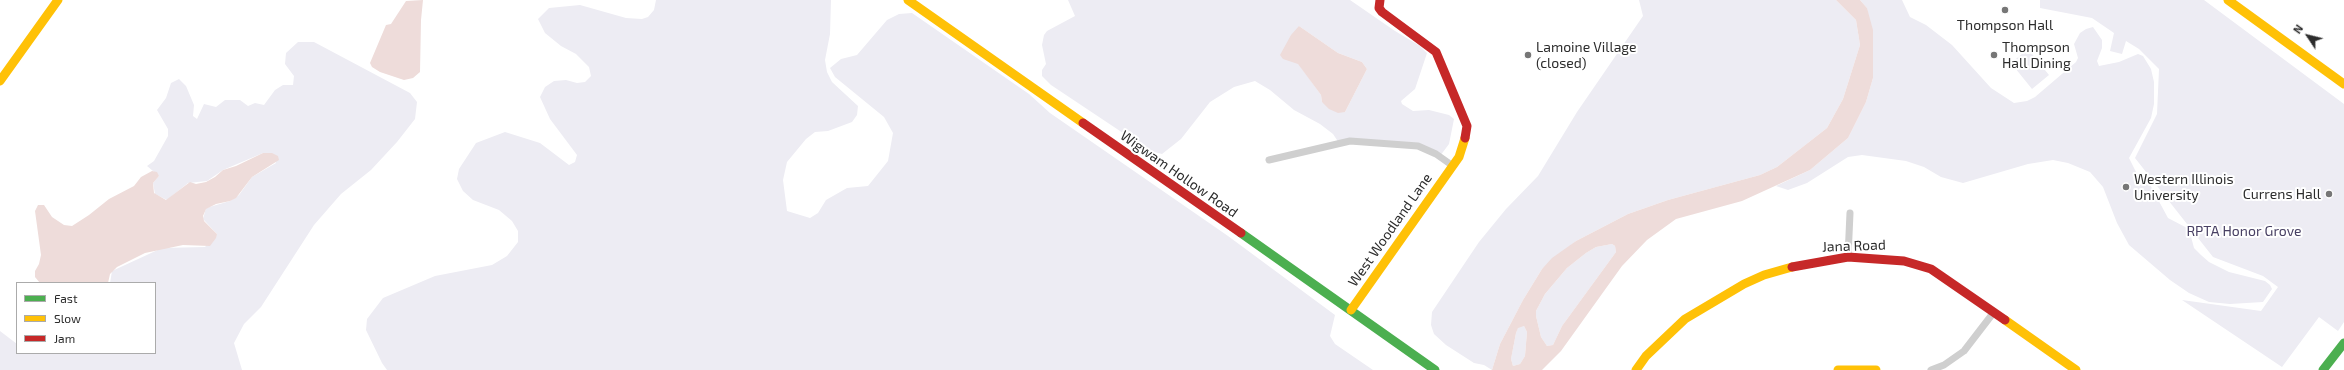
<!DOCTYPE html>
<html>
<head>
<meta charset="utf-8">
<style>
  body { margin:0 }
  #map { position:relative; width:2344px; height:370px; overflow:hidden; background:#fff; font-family:"Exo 2",sans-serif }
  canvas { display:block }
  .legend { position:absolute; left:16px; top:282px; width:140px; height:72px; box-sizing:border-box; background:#fff; border:1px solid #ababab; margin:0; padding:5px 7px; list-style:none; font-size:12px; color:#2d2d2d }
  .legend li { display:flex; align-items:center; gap:8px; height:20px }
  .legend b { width:20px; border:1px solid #ababab }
  .north { position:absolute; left:2288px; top:16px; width:40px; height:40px; -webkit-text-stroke:3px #fff; paint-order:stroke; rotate:305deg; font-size:11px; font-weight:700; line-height:16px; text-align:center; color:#2d2d2d }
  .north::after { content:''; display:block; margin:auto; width:14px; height:18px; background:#2d2d2d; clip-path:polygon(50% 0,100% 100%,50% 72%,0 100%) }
</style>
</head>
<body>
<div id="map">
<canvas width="2344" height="370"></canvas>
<ul class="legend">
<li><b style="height:5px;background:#4caf50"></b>Fast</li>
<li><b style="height:5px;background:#ffc107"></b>Slow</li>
<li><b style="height:5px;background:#c62828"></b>Jam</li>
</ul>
<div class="north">N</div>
</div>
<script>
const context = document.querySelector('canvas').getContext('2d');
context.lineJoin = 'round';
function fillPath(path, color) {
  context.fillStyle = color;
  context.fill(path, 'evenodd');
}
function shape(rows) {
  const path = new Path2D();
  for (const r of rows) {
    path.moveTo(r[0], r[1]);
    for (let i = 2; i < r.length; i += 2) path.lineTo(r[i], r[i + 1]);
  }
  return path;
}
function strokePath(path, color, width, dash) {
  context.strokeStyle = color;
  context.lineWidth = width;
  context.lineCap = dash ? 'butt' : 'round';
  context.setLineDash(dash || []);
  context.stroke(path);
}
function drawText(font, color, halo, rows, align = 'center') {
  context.font = font + ' "Exo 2",sans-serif';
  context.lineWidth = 4;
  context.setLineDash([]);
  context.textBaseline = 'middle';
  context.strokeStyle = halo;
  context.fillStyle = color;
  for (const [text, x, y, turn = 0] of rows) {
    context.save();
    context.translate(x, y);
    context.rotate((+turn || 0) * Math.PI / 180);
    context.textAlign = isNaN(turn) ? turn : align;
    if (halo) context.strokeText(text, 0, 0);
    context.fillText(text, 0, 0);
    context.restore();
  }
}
const green = shape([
  [656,0,831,0,830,34,825,60,827,72,832,82,858,106,857,115,852,122,828,131,815,132,806,139,787,162,783,180,787,211,810,218,818,213,826,200,847,188,868,186,888,161,893,133,884,117,835,77,830,68,841,59,857,55,887,20,899,14,912,13,1029,94,1050,113,1228,236,1335,315,1330,336,1335,344,1373,370,387,370,382,363,366,330,367,319,383,298,435,276,492,265,507,256,518,242,518,231,512,221,499,210,473,200,463,191,457,179,459,169,476,143,505,132,540,143,569,165,575,162,577,155,550,119,540,97,545,87,554,81,566,80,577,83,585,82,591,76,589,67,576,54,561,46,545,33,538,19,549,8,580,5,626,18,642,19,648,17,654,10],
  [1068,0,1350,0,1395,31,1420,46,1427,53,1415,89,1401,101,1402,104,1413,111,1429,110,1449,115,1454,119,1449,144,1440,156,1427,149,1339,143,1333,134,1320,124,1294,110,1270,90,1255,81,1234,87,1210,102,1181,139,1162,154,1150,151,1051,85,1042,76,1042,70,1046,64,1042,45,1044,35,1047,31,1075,16],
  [1299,26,1338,53,1362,62,1367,69,1345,112,1322,102,1321,95,1298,63,1293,61],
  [1639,0,1836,0,1856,20,1860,45,1843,99,1827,128,1777,167,1760,175,1668,200,1628,214,1576,241,1542,269,1523,300,1500,344,1492,370,1484,365,1474,363,1446,345,1434,334,1431,325,1432,312,1479,242,1506,209,1538,176,1577,112,1643,16],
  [1860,0,1902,0,1910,17,1926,25,1952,45,1991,88,2014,103,2027,101,2035,97,2076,62,2078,58,2074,44,2080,33,2086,29,2093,27,2102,40,2102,48,2097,61,2099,66,2119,62,2138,54,2143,56,2151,69,2154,82,2154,104,2151,118,2129,158,2137,174,2148,181,2168,218,2189,229,2194,248,2201,255,2209,262,2229,272,2265,281,2270,285,2272,289,2263,302,2230,304,2209,302,2189,293,2170,280,2129,245,2117,223,2103,187,2090,172,2068,163,2053,160,2028,164,1963,183,1941,177,1924,167,1906,161,1862,155,1848,157,1807,183,1788,190,1776,186,1810,170,1848,138,1866,102,1873,78,1867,8],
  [2040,0,2204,0,2344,104,2344,322,2338,331,2319,317,2282,367,2182,300,2261,311,2278,287,2263,276,2213,257,2135,158,2157,114,2159,69,2139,49,2126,41,2122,54,2110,51,2114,33,2092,18,2040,8],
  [298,42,314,42,410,93,417,102,415,119,397,142,371,170,341,194,314,225,261,307,244,324,234,343,242,370,0,370,0,331,17,344,17,353,155,353,155,283,110,283,112,271,162,248,205,247,217,234,203,219,206,208,230,201,239,195,252,177,276,163,272,153,263,153,223,170,207,181,188,183,167,200,155,194,153,183,159,176,147,166,154,161,168,136,168,129,157,110,166,98,171,83,179,79,186,86,194,105,193,116,197,119,204,104,216,107,225,100,240,100,248,106,255,103,264,105,275,90,283,85,293,85,294,76,285,64,286,53],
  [2028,49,2049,75,2032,89,2011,63],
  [1612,244,1615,246,1616,252,1562,326,1553,345,1547,346,1541,337,1536,316,1536,311,1545,294,1567,268,1586,253,1596,247],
  [1524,326,1527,332,1525,356,1520,364,1513,366,1511,359,1516,333,1518,327]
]);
const water = shape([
  [423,0,421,20,420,72,413,78,404,80,380,72,372,67,370,63,386,25,391,24,406,1],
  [1836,0,1860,0,1867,8,1873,30,1873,78,1866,102,1848,138,1810,170,1742,201,1676,219,1647,240,1622,266,1561,351,1542,370,1492,370,1500,344,1523,300,1542,269,1552,258,1576,241,1628,214,1668,200,1760,175,1777,167,1827,128,1843,99,1860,45,1856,20],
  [1612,244,1615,246,1616,252,1562,326,1553,345,1547,346,1541,337,1536,316,1536,311,1545,294,1567,268,1586,253,1596,247],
  [1524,326,1527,332,1525,356,1520,364,1513,366,1511,359,1516,333,1518,328],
  [1299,26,1338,53,1362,62,1367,69,1345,112,1338,113,1329,109,1322,102,1321,95,1298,64,1283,59,1280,55,1291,35],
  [263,153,272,153,278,156,279,160,252,177,236,198,230,201,216,204,206,209,203,216,204,221,217,234,216,238,210,246,183,245,145,253,117,267,110,274,108,283,40,283,35,277,35,271,39,264,41,255,35,211,38,205,44,205,52,217,64,225,72,226,89,215,109,199,134,186,141,177,152,171,157,172,159,176,153,183,154,193,166,200,190,182,196,184,206,182,215,177,223,170,236,166]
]);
const street = shape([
  [1269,160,1350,141,1418,146,1436,154,1453,166],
  [1848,257,1850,213],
  [1931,370,1944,365,1964,351,1994,312]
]);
const fast = shape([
  [1241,233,1435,370],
  [2323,370,2344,343]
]);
const slow = shape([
  [908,0,1083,123],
  [2228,0,2344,84],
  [0,81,58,0],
  [1351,310,1459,157,1465,138],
  [2005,320,2076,370],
  [1636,370,1646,356,1685,319,1744,284,1764,275,1792,267],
  [1838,370,1876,370]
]);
const jam = shape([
  [1380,0,1379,8,1382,12,1436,52,1467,126,1465,138],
  [1083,123,1241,233],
  [1792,267,1848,257,1904,261,1931,269,2005,320]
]);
const markers = [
  [2005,10,4,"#767676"],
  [1528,55,4,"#767676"],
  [1994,55,4,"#767676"],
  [2126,187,4,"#767676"],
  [2329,194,4,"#767676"]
];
const poiNames = [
  ["Thompson Hall",2005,25,"center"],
  ["Lamoine Village",1536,47],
  ["(closed)",1536,63],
  ["Thompson",2002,47],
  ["Hall Dining",2002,63],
  ["Western Illinois",2134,179],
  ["University",2134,195],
  ["Currens Hall",2321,194,"right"]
];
const streetNames = [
  ["Wigwam Hollow Road",1179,174,35],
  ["West Woodland Lane",1390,230,-55],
  ["Jana Road",1854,246,-2]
];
const parkNames = [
  ["RPTA Honor Grove",2244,231]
];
fillPath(green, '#edecf3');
fillPath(water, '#eedcda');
strokePath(street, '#cfcfcf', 7);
strokePath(fast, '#4caf50', 9);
strokePath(slow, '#ffc107', 9);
strokePath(jam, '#c62828', 9);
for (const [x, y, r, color] of markers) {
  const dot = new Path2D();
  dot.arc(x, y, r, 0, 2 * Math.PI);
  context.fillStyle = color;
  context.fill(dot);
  strokePath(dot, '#fff', 1.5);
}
drawText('14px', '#2d2d2d', '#fff', poiNames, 'left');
drawText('14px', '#2d2d2d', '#fff', streetNames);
drawText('14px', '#484063', '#fff', parkNames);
</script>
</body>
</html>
